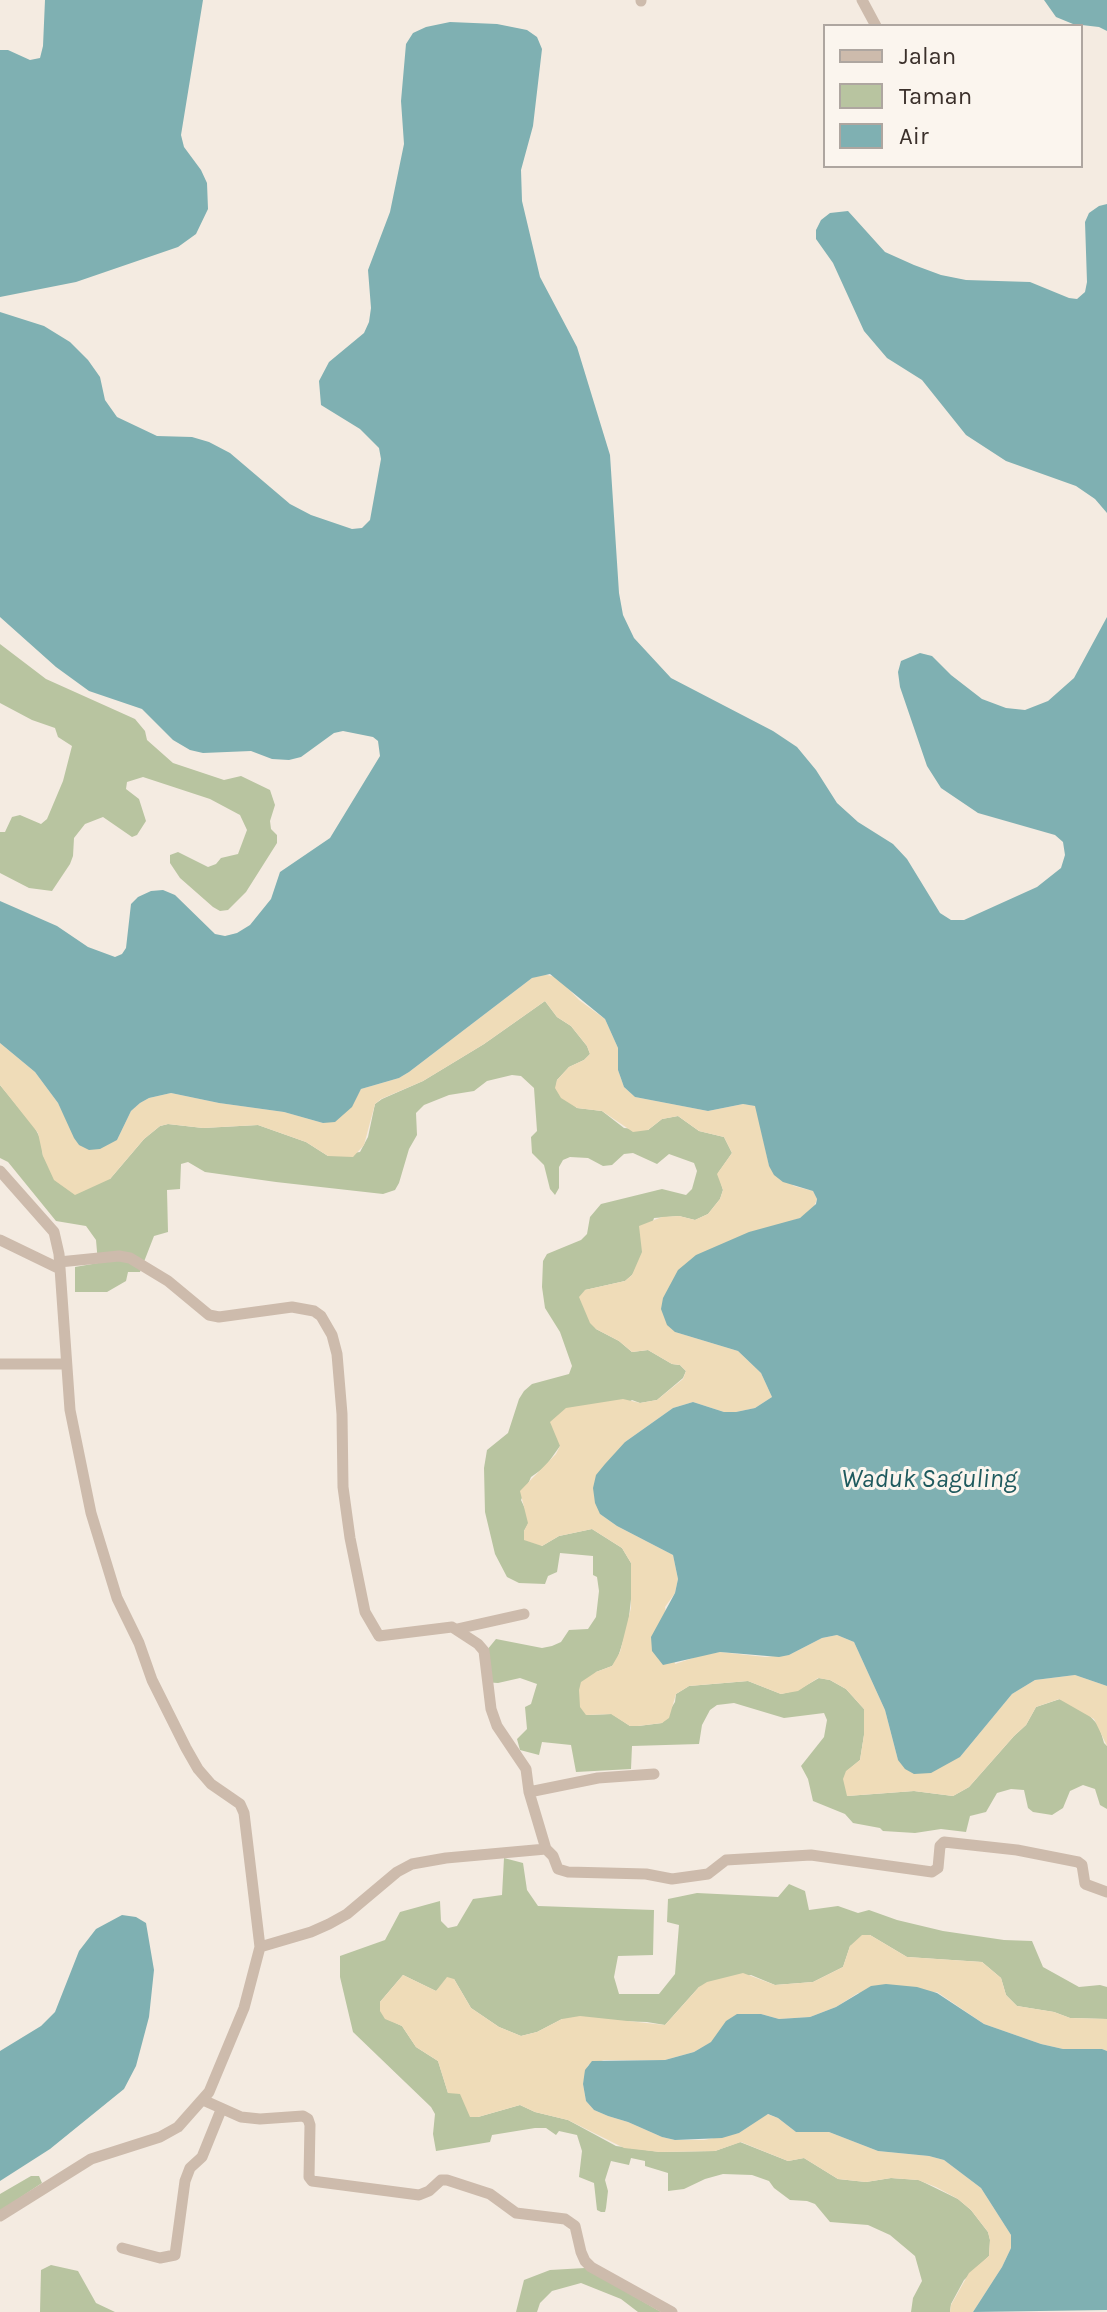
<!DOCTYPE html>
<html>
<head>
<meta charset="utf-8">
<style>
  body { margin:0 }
  #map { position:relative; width:1107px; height:2312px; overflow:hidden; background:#f4ebe1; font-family:Karla,sans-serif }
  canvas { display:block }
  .legend { position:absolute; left:823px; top:24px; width:260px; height:144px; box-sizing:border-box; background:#fbf5ee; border:2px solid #aea6a0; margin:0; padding:10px 14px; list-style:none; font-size:24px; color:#3b302b }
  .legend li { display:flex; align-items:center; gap:16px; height:40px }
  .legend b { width:40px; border:2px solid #aea6a0 }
</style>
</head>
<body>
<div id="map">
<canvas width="1107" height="2312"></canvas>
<ul class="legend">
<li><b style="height:10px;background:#cdbbac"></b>Jalan</li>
<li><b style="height:22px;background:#b8c4a0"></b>Taman</li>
<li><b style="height:22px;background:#7fb0b2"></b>Air</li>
</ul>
</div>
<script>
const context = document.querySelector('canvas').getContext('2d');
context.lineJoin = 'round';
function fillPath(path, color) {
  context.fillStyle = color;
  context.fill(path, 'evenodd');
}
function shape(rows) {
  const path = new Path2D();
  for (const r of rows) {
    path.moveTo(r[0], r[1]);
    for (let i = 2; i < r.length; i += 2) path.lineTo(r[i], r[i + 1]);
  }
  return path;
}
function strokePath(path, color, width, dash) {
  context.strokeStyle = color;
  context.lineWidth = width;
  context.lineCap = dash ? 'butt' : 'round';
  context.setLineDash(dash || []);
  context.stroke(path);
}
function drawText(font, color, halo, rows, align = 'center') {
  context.font = font + ' Karla,sans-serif';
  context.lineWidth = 6;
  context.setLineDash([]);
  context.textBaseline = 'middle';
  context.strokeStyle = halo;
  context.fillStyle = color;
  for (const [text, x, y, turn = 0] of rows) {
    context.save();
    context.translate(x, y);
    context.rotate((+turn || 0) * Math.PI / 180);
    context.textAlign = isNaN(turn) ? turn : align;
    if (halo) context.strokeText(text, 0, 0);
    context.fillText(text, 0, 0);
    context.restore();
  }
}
const green = shape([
  [0,644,46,679,135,719,145,731,147,740,173,763,224,780,241,776,270,790,275,805,270,821,271,829,277,835,277,843,246,892,228,910,220,911,213,907,180,878,170,863,170,855,178,852,208,867,216,864,221,858,238,854,247,830,240,815,210,799,143,777,127,782,126,789,139,799,146,821,137,835,132,837,103,817,85,824,74,838,73,856,70,864,52,891,29,888,0,873,0,832,5,832,12,817,20,815,41,824,47,819,63,781,72,746,58,737,55,728,32,720,0,703],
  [545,1001,557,1017,571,1026,587,1046,590,1054,584,1060,569,1067,557,1080,556,1089,577,1108,602,1111,624,1128,648,1130,662,1119,678,1116,699,1131,724,1137,732,1153,718,1173,723,1190,720,1199,708,1214,695,1220,679,1216,654,1218,637,1268,632,1275,625,1281,585,1290,596,1329,619,1341,632,1352,648,1350,672,1364,680,1365,686,1371,683,1378,657,1400,640,1403,632,1400,560,1446,545,1467,531,1477,521,1500,528,1515,528,1524,524,1531,542,1546,559,1536,592,1529,622,1548,631,1563,632,1590,628,1626,617,1660,612,1666,596,1672,587,1715,612,1714,630,1726,638,1726,662,1723,675,1702,676,1694,689,1686,748,1681,781,1694,798,1690,819,1678,830,1680,846,1689,864,1709,864,1735,860,1760,847,1771,847,1796,914,1791,953,1796,969,1787,1014,1736,1026,1725,1036,1707,1060,1699,1087,1713,1099,1726,1104,1743,1107,1746,1107,1809,1100,1805,1095,1789,1083,1785,1070,1791,1063,1808,1052,1815,1033,1812,1028,1808,1024,1790,1011,1789,997,1793,986,1812,970,1816,966,1832,941,1829,915,1833,883,1831,880,1828,853,1823,845,1814,813,1801,808,1779,801,1766,824,1737,827,1720,824,1713,784,1718,734,1703,717,1705,710,1710,702,1725,699,1744,632,1746,631,1769,576,1772,571,1745,542,1742,539,1755,520,1750,517,1739,527,1729,525,1707,531,1704,537,1684,520,1678,498,1683,483,1682,487,1650,496,1639,542,1648,552,1646,561,1642,569,1630,588,1629,596,1617,599,1591,597,1577,593,1575,593,1556,560,1553,557,1572,548,1576,545,1584,519,1583,507,1577,495,1554,485,1512,484,1468,487,1450,508,1433,519,1399,524,1391,532,1384,569,1374,572,1366,560,1332,545,1308,542,1287,543,1261,547,1254,581,1240,587,1234,590,1217,601,1204,662,1189,686,1195,692,1189,697,1171,694,1163,669,1154,657,1164,633,1153,624,1154,612,1165,603,1166,588,1158,570,1157,563,1160,559,1167,559,1188,555,1195,550,1189,544,1165,532,1153,531,1137,537,1131,534,1088,521,1076,512,1075,487,1081,474,1091,449,1095,424,1105,416,1113,417,1135,409,1149,399,1183,395,1190,383,1194,276,1182,205,1172,188,1162,181,1164,180,1189,167,1190,168,1232,154,1236,140,1272,128,1272,126,1281,107,1292,75,1292,75,1267,98,1263,96,1240,86,1226,56,1221,8,1162,0,1158,0,1085,34,1126,41,1140,43,1156,110,1179,144,1139,160,1126,168,1124,203,1128,258,1125,306,1142,328,1156,360,1152,368,1137,375,1104,382,1099,423,1081,484,1044],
  [504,1858,523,1863,527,1890,538,1906,654,1910,653,1955,618,1956,614,1977,619,1994,659,1994,675,1974,679,1925,667,1922,668,1899,697,1893,778,1897,789,1884,805,1891,809,1910,838,1906,858,1913,869,1910,897,1920,943,1931,1004,1940,1032,1941,1043,1967,1079,1987,1100,1985,1107,1987,1107,2019,1070,2018,1054,2012,1017,2006,1006,1995,1001,1978,982,1962,907,1957,870,1935,850,1946,843,1967,813,1982,775,1985,751,1975,699,1987,665,2025,647,2022,562,2019,537,2032,521,2036,499,2027,471,2008,454,1979,436,1991,403,1975,380,2002,385,2018,402,2026,416,2047,438,2061,448,2093,460,2093,478,2117,520,2105,535,2112,568,2120,616,2146,660,2152,715,2151,740,2142,788,2161,804,2158,838,2179,866,2182,891,2178,919,2180,958,2199,971,2210,988,2232,990,2240,989,2256,964,2280,951,2304,950,2312,911,2312,913,2298,922,2281,915,2256,890,2235,868,2225,830,2222,815,2204,807,2201,790,2200,774,2188,769,2181,752,2175,723,2174,705,2179,684,2189,668,2191,668,2173,645,2166,645,2161,631,2158,629,2165,611,2161,605,2180,608,2191,606,2208,605,2212,601,2212,597,2210,594,2183,579,2177,582,2151,577,2135,559,2131,556,2135,546,2128,535,2128,492,2135,490,2142,436,2151,433,2134,435,2114,431,2107,353,2032,340,1977,340,1956,385,1940,400,1912,440,1901,441,1921,448,1928,457,1926,473,1899,502,1895],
  [31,2176,39,2176,42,2183,0,2211,0,2194],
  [51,2265,78,2271,96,2303,115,2312,40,2312,41,2270],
  [585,2268,661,2312,638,2312,621,2299,581,2283,552,2291,540,2303,537,2312,516,2312,524,2280,550,2270]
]);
const sand = shape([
  [542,974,557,977,579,1000,605,1019,618,1048,618,1070,624,1087,635,1097,708,1111,743,1104,756,1106,769,1166,794,1186,813,1191,817,1199,813,1209,800,1218,783,1224,675,1332,738,1351,761,1373,772,1397,755,1408,736,1412,724,1412,693,1402,673,1408,625,1442,600,1514,617,1526,673,1555,678,1579,675,1593,665,1607,675,1664,702,1655,720,1652,765,1657,789,1655,822,1638,837,1635,854,1642,885,1710,898,1760,960,1757,1012,1694,1035,1680,1075,1675,1107,1686,1107,1746,1094,1719,1059,1699,1036,1707,1026,1725,1014,1736,969,1787,953,1796,914,1791,847,1796,843,1779,846,1771,860,1760,864,1735,864,1709,846,1689,830,1680,818,1678,798,1691,781,1694,748,1681,689,1686,676,1694,669,1718,662,1723,638,1726,630,1726,611,1714,586,1715,580,1707,579,1690,581,1682,596,1672,612,1666,620,1652,631,1608,631,1563,622,1548,592,1529,559,1536,542,1546,524,1540,524,1531,528,1523,520,1491,556,1454,560,1446,550,1422,566,1408,623,1399,640,1403,657,1400,683,1379,686,1371,680,1365,672,1364,648,1350,632,1352,619,1341,596,1329,590,1323,579,1297,585,1290,625,1281,632,1275,642,1252,639,1226,662,1217,679,1216,695,1220,708,1214,720,1199,723,1190,717,1174,732,1153,724,1137,699,1131,678,1116,662,1119,648,1130,633,1132,602,1111,577,1108,561,1098,555,1088,557,1080,569,1067,584,1060,590,1054,587,1046,571,1026,557,1017,545,1001,484,1044,423,1081,381,1099,375,1104,364,1145,353,1157,328,1156,306,1142,258,1125,203,1128,168,1124,160,1126,144,1139,110,1179,75,1195,54,1180,43,1156,38,1133,0,1085,0,1043,35,1072,58,1103,79,1145,117,1140,131,1111,140,1103,149,1098,171,1093,219,1103,284,1112,323,1123,351,1107,361,1089,399,1078,409,1072,532,978],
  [862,1935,870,1935,907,1957,982,1962,1001,1978,1006,1995,1017,2006,1054,2012,1070,2018,1107,2019,1107,2051,1102,2049,1063,2049,1041,2044,984,2024,937,1992,858,1993,836,2007,810,2017,779,2019,761,2014,694,2052,665,2060,604,2060,588,2065,583,2084,586,2101,594,2110,608,2116,628,2122,662,2137,675,2140,704,2140,739,2133,767,2114,778,2118,796,2132,829,2132,878,2151,929,2156,944,2160,981,2188,1011,2235,1011,2248,1002,2267,973,2312,950,2312,951,2305,969,2273,989,2256,990,2240,988,2232,971,2210,958,2199,936,2187,918,2180,891,2178,866,2182,838,2179,804,2158,788,2161,741,2142,715,2151,660,2152,624,2148,568,2120,535,2112,520,2105,478,2117,470,2117,460,2094,448,2093,438,2061,416,2047,402,2026,385,2019,380,2011,380,2002,403,1975,436,1991,447,1977,454,1979,471,2008,499,2027,521,2036,537,2032,562,2019,580,2016,665,2025,699,1987,707,1982,743,1973,775,1985,813,1982,843,1967,850,1946]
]);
const water = shape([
  [45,0,203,0,181,135,184,147,201,170,207,183,208,209,196,234,178,247,76,282,0,297,0,50,8,50,30,60,40,58,43,46],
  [1044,0,1107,0,1107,31,1099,27,1073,24,1056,17],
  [450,22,497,24,527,30,537,37,542,49,533,126,521,170,522,201,540,277,577,347,610,455,619,593,623,615,634,638,671,678,773,731,797,747,816,770,837,803,858,822,893,844,907,859,940,913,951,920,964,920,1037,887,1061,868,1065,855,1063,842,1055,835,978,813,941,788,927,766,900,687,898,672,901,661,920,653,932,656,951,675,982,699,1006,708,1025,710,1048,701,1074,678,1107,617,1107,1686,1075,1675,1035,1680,1012,1694,960,1757,931,1773,914,1774,905,1769,898,1760,885,1710,854,1642,837,1635,822,1638,789,1655,779,1657,720,1652,663,1665,652,1651,651,1637,675,1593,678,1579,673,1555,617,1526,600,1514,595,1503,593,1488,596,1475,605,1464,625,1442,673,1408,693,1402,724,1412,736,1412,755,1408,772,1397,761,1373,738,1351,675,1332,667,1325,661,1309,663,1298,678,1270,696,1255,749,1232,800,1218,816,1204,817,1199,813,1191,783,1182,774,1175,769,1166,755,1106,743,1104,708,1111,635,1097,624,1087,618,1070,618,1048,605,1019,550,974,532,978,409,1072,399,1078,361,1089,352,1107,335,1122,323,1123,284,1112,219,1103,171,1093,149,1098,140,1103,131,1111,117,1140,100,1149,89,1150,79,1145,74,1138,58,1103,35,1072,0,1043,0,901,57,926,88,947,115,957,122,954,126,948,131,904,138,897,151,891,163,890,175,895,215,934,225,936,237,933,250,925,271,899,280,872,330,838,380,756,378,741,373,737,343,731,334,733,301,757,289,760,272,759,251,751,203,753,190,750,173,740,142,709,89,691,56,667,0,617,0,312,44,326,70,342,88,360,100,377,105,400,117,417,157,436,192,437,209,442,230,453,290,504,311,515,352,529,362,528,370,520,381,459,379,448,360,429,321,405,319,381,329,362,364,333,369,322,371,308,368,270,390,212,404,144,401,101,406,44,413,33,426,27],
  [1107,204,1107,513,1095,499,1076,486,1006,461,966,435,922,380,887,358,864,331,833,263,816,239,816,230,821,220,830,213,848,211,885,252,914,265,941,275,966,280,1030,282,1069,298,1077,299,1085,292,1087,282,1085,222,1089,213,1099,206],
  [122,1915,136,1917,146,1923,154,1970,149,2017,136,2066,124,2089,50,2149,0,2181,0,2051,41,2026,55,2012,79,1951,96,1929],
  [886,1984,917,1987,937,1993,984,2024,1041,2044,1063,2049,1102,2049,1107,2051,1107,2310,973,2312,1002,2267,1011,2248,1011,2235,981,2188,944,2160,929,2156,878,2151,829,2132,796,2132,778,2118,768,2114,739,2133,722,2138,675,2140,662,2137,628,2122,608,2116,594,2110,586,2101,583,2084,585,2070,592,2061,665,2060,694,2052,711,2042,726,2021,737,2014,761,2014,779,2019,810,2017,836,2007,871,1986]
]);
const street = shape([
  [641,0,641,1],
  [862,0,876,26],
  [0,1171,54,1232,59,1254,70,1410,91,1513,117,1598,139,1643,152,1680,186,1748,198,1769,211,1784,240,1804,244,1813,260,1947,244,2008,209,2092,178,2127,160,2137,91,2159,0,2216],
  [0,1240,58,1268],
  [59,1262,119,1256,130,1258,168,1281,209,1315,219,1317,292,1307,314,1311,321,1316,332,1335,337,1354,342,1414,343,1487,350,1538,365,1612,379,1636,452,1627,478,1644,484,1651,491,1709,497,1726,526,1769,529,1792,546,1849,553,1856,558,1869,568,1872,646,1874,672,1879,708,1874,726,1860,811,1855,932,1872,938,1868,940,1846,944,1842,1017,1850,1078,1862,1082,1865,1085,1884,1107,1892],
  [0,1364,66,1364],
  [457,1629,524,1614],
  [529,1792,598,1778,654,1774],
  [260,1947,311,1932,329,1924,347,1914,397,1872,412,1864,446,1858,546,1849],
  [203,2100,241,2117,260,2119,303,2116,308,2119,310,2125,309,2177,312,2181,419,2195,429,2191,441,2180,447,2180,490,2194,516,2213,565,2219,575,2226,581,2252,585,2261,591,2267,672,2312],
  [122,2248,160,2258,175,2255,185,2181,190,2168,202,2157,221,2110]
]);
const waterNames = [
  ["Waduk Saguling",929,1480]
];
fillPath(green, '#b8c4a0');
fillPath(sand, '#efdcb8');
fillPath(water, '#7fb0b2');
strokePath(street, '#cdbbac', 11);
drawText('italic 26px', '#1f5a5e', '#fbf5ee', waterNames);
</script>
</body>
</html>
